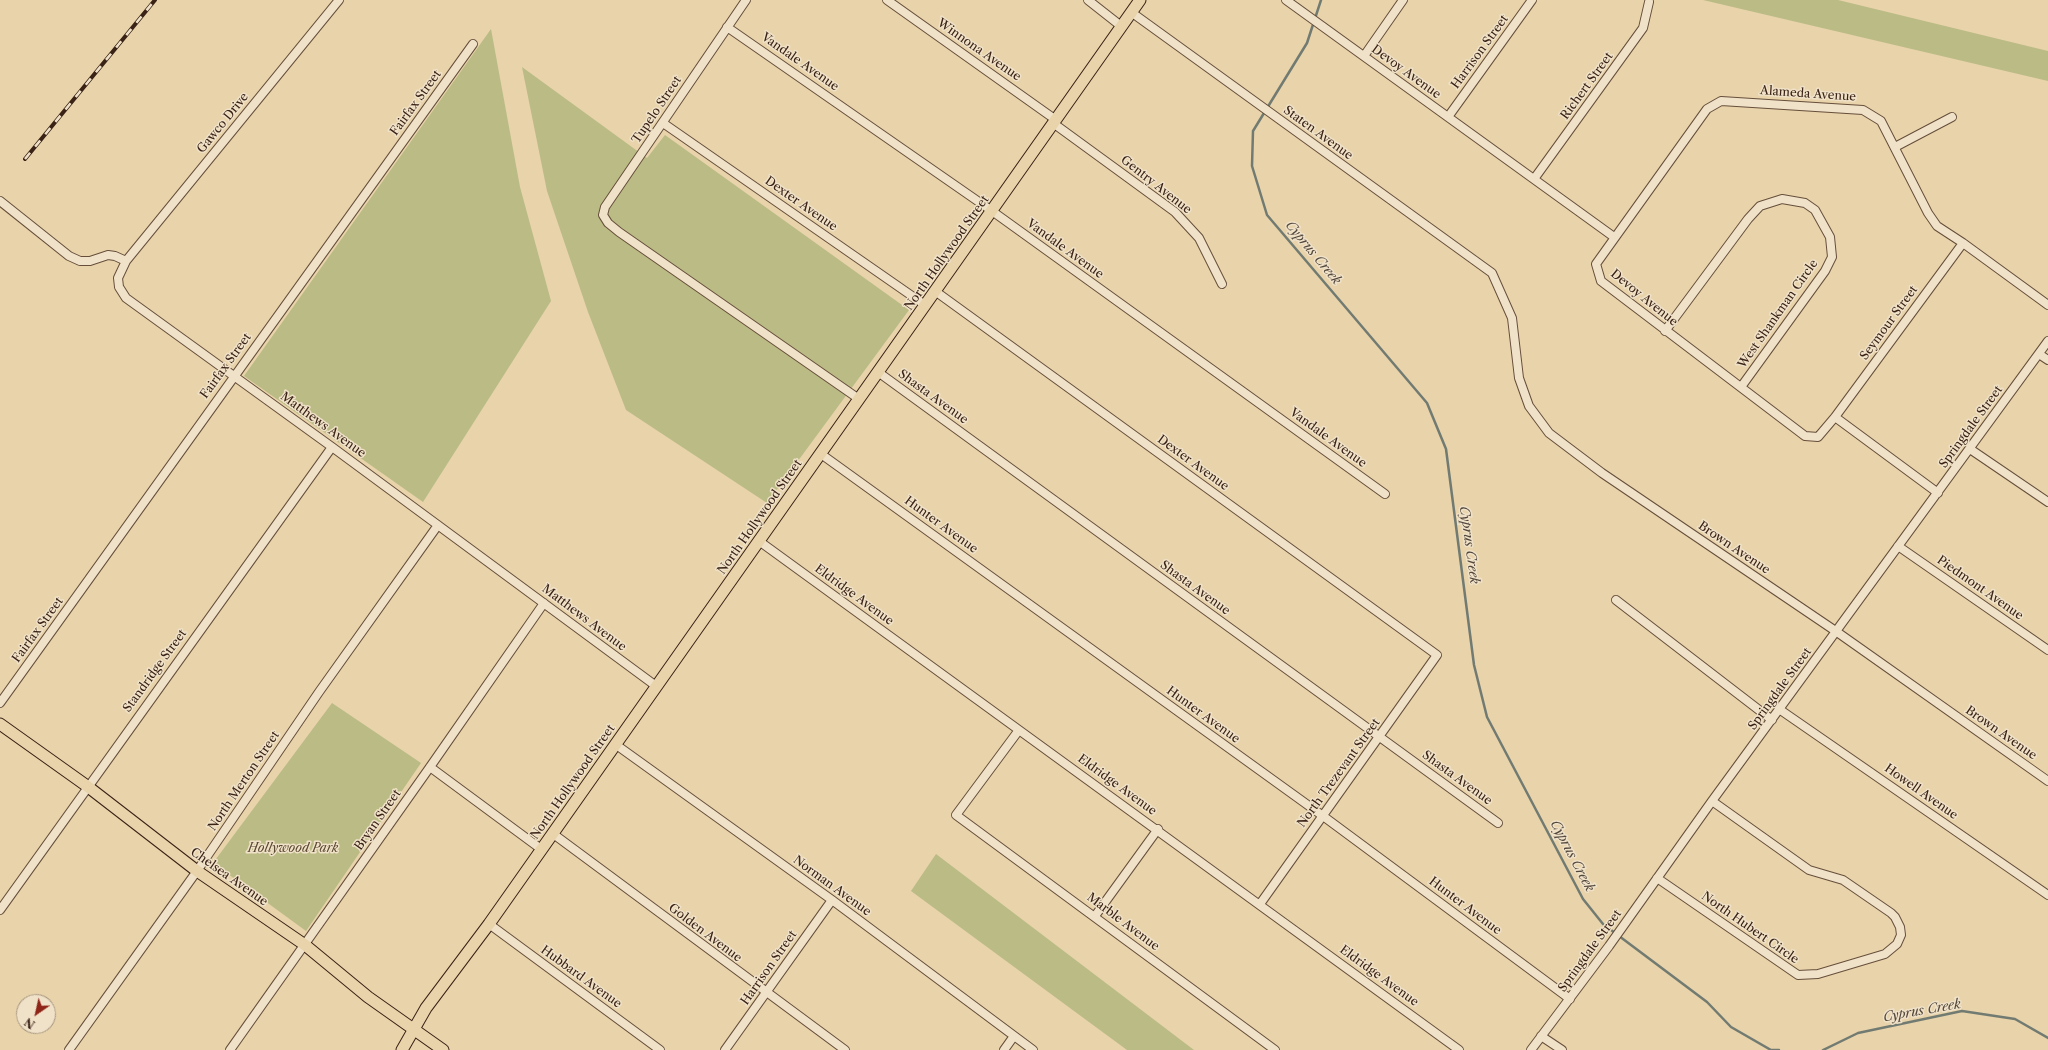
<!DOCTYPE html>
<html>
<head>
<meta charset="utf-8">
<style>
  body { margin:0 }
  #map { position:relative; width:2048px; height:1050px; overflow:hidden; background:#e8d3aa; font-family:"Libre Caslon Text",serif }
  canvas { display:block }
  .north { position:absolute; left:16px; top:994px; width:40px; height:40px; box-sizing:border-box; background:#f0e2c8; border:1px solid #a79581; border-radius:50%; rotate:214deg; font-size:11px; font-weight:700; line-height:16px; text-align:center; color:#3a2216 }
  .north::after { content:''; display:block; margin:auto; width:14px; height:18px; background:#8f2418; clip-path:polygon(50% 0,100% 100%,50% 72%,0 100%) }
</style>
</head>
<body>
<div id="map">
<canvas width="2048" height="1050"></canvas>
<div class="north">N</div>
</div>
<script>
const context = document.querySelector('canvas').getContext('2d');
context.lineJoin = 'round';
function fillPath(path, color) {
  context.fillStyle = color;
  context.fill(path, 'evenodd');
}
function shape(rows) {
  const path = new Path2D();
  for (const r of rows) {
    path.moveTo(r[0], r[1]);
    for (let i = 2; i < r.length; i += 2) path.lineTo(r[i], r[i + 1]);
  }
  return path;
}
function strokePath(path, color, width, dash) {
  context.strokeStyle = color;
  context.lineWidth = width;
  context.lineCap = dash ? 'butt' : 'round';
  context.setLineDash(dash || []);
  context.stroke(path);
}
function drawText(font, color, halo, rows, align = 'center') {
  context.font = font + ' "Libre Caslon Text",serif';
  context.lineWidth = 3;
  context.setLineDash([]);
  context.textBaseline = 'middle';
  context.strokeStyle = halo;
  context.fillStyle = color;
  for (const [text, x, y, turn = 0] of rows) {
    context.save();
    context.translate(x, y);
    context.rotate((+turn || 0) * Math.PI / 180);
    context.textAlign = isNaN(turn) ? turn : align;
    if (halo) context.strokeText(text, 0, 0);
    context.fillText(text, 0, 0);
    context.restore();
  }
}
const green = shape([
  [1703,0,1838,0,2048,51,2048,81],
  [491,29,520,187,551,301,423,502,244,376],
  [522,67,647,158,665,135,909,310,767,503,626,410,588,312,547,191],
  [332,703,421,763,306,931,213,863],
  [936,854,1194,1050,1127,1050,911,891]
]);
const stream = shape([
  [1321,0,1307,43,1253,131,1252,166,1267,215,1427,403,1446,449,1474,665,1487,717,1583,899,1603,924,1707,1002,1731,1027,1771,1050,1779,1050],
  [1823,1050,1858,1033,1962,1011,2015,1019,2048,1038]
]);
const minor = shape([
  [746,0,605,207,603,215,608,223,619,232,859,399],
  [887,0,1056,120],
  [1088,0,1121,26],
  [1286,0,1614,237],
  [1131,12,1492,273,1512,318,1519,378,1529,406,1549,433,1602,473,1837,632,2048,781],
  [727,27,992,211,1385,494],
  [1364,56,1403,0],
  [1448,117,1532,0],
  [663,123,925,305],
  [1053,123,1175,212,1199,238,1222,284],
  [1895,147,1952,117],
  [1534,179,1643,28,1649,2],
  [0,201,69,256,80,261,90,261,108,255,115,256,126,261,118,278,119,287,126,298,332,447,656,686],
  [1963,243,1835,417,1818,437,1805,436,1601,281,1596,264,1707,109,1721,101,1863,110,1881,121,1928,213,1937,226,1963,243,2048,305],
  [126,261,339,0],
  [935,291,1437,655,1260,904],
  [1665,331,1748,219,1760,206,1782,199,1805,203,1815,210,1830,237,1832,257,1825,271,1741,387],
  [2039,354,2048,360],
  [878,372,1498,823],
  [1835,417,1938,493],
  [1970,449,2048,502],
  [821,454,1323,816,1570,999],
  [759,541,1459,1050],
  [1898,546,2048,650],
  [1616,600,1772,720],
  [0,703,473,44],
  [1779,709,2048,895],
  [1019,730,956,815,1275,1050],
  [615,744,832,900,1033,1050],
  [430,767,541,849],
  [552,833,845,1050],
  [1657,878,1798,975,1818,974,1885,954,1897,944,1901,935,1900,927,1895,917,1891,913,1843,880,1809,870,1712,801],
  [0,910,332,447],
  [1095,916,1158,829],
  [489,924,660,1050],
  [1541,1036,1562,1050],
  [69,1050,197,871,319,692,438,525],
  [230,1050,430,767,544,603],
  [725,1050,832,900],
  [1004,1050,1014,1036],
  [1531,1050,1609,946,1712,801,2048,341]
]);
const major = shape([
  [0,724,87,786,197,871,305,945,368,997,443,1050],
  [402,1050,426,1008,489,924,1140,0]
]);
const rail = shape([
  [25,159,155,0]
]);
const streetNames = [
  ["Winnona Avenue",979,50,35],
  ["Harrison Street",1480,52,-54],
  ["Vandale Avenue",800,62,35],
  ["Devoy Avenue",1406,72,36],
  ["Richert Street",1587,86,-54],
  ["Alameda Avenue",1808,94,4],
  ["Fairfax Street",416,103,-54],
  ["Tupelo Street",657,110,-56],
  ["Gawco Drive",223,123,-51],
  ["Staten Avenue",1318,133,36],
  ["Gentry Avenue",1156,185,38],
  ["Dexter Avenue",801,204,35],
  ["Vandale Avenue",1065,249,36],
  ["North Hollywood Street",947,253,-55],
  ["Devoy Avenue",1644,298,39],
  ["West Shankman Circle",1778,314,-55],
  ["Seymour Street",1889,323,-54],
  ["Fairfax Street",226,366,-54],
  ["Shasta Avenue",933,397,36],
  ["Matthews Avenue",323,425,36],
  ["Springdale Street",1971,427,-54],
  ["Vandale Avenue",1328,438,36],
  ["Dexter Avenue",1193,463,36],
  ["North Hollywood Street",760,517,-55],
  ["Hunter Avenue",941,525,36],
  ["Brown Avenue",1734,548,34],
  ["Shasta Avenue",1195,588,36],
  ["Piedmont Avenue",1980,588,35],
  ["Eldridge Avenue",854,595,36],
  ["Matthews Avenue",584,618,37],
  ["Fairfax Street",38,630,-54],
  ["Standridge Street",155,671,-54],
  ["Springdale Street",1780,689,-54],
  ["Hunter Avenue",1203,715,36],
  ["Brown Avenue",2001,733,35],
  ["North Trezevant Street",1339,773,-54],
  ["Shasta Avenue",1457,778,36],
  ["North Merton Street",244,781,-56],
  ["North Hollywood Street",573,782,-55],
  ["Eldridge Avenue",1117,785,36],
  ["Howell Avenue",1921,792,35],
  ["Bryan Street",378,820,-55],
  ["Chelsea Avenue",229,877,35],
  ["Norman Avenue",832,886,36],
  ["Hunter Avenue",1465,906,37],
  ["Marble Avenue",1123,922,37],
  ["North Hubert Circle",1750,928,35],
  ["Golden Avenue",705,933,37],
  ["Springdale Street",1590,951,-54],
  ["Harrison Street",769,968,-55],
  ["Eldridge Avenue",1379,976,36],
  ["Hubbard Avenue",581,977,36]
];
const parkNames = [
  ["Hollywood Park",293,849]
];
const waterNames = [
  ["Cyprus Creek",1313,253,50],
  ["Cyprus Creek",1469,545,82],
  ["Cyprus Creek",1572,856,62],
  ["Cyprus Creek",1922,1011,-10]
];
fillPath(green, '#bbbb85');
strokePath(stream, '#727b72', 2.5);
strokePath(minor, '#664e3b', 10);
strokePath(major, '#3a2216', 13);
strokePath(minor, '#f0e2c8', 8);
strokePath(major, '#e8d3aa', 11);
strokePath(rail, '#3a2216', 4);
strokePath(rail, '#f0e2c8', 2.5, [8]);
drawText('12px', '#3a2216', '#f0e2c8', streetNames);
drawText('italic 12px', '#5a4832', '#f0e2c8', parkNames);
drawText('italic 13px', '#52473c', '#f0e2c8', waterNames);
</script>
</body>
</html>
